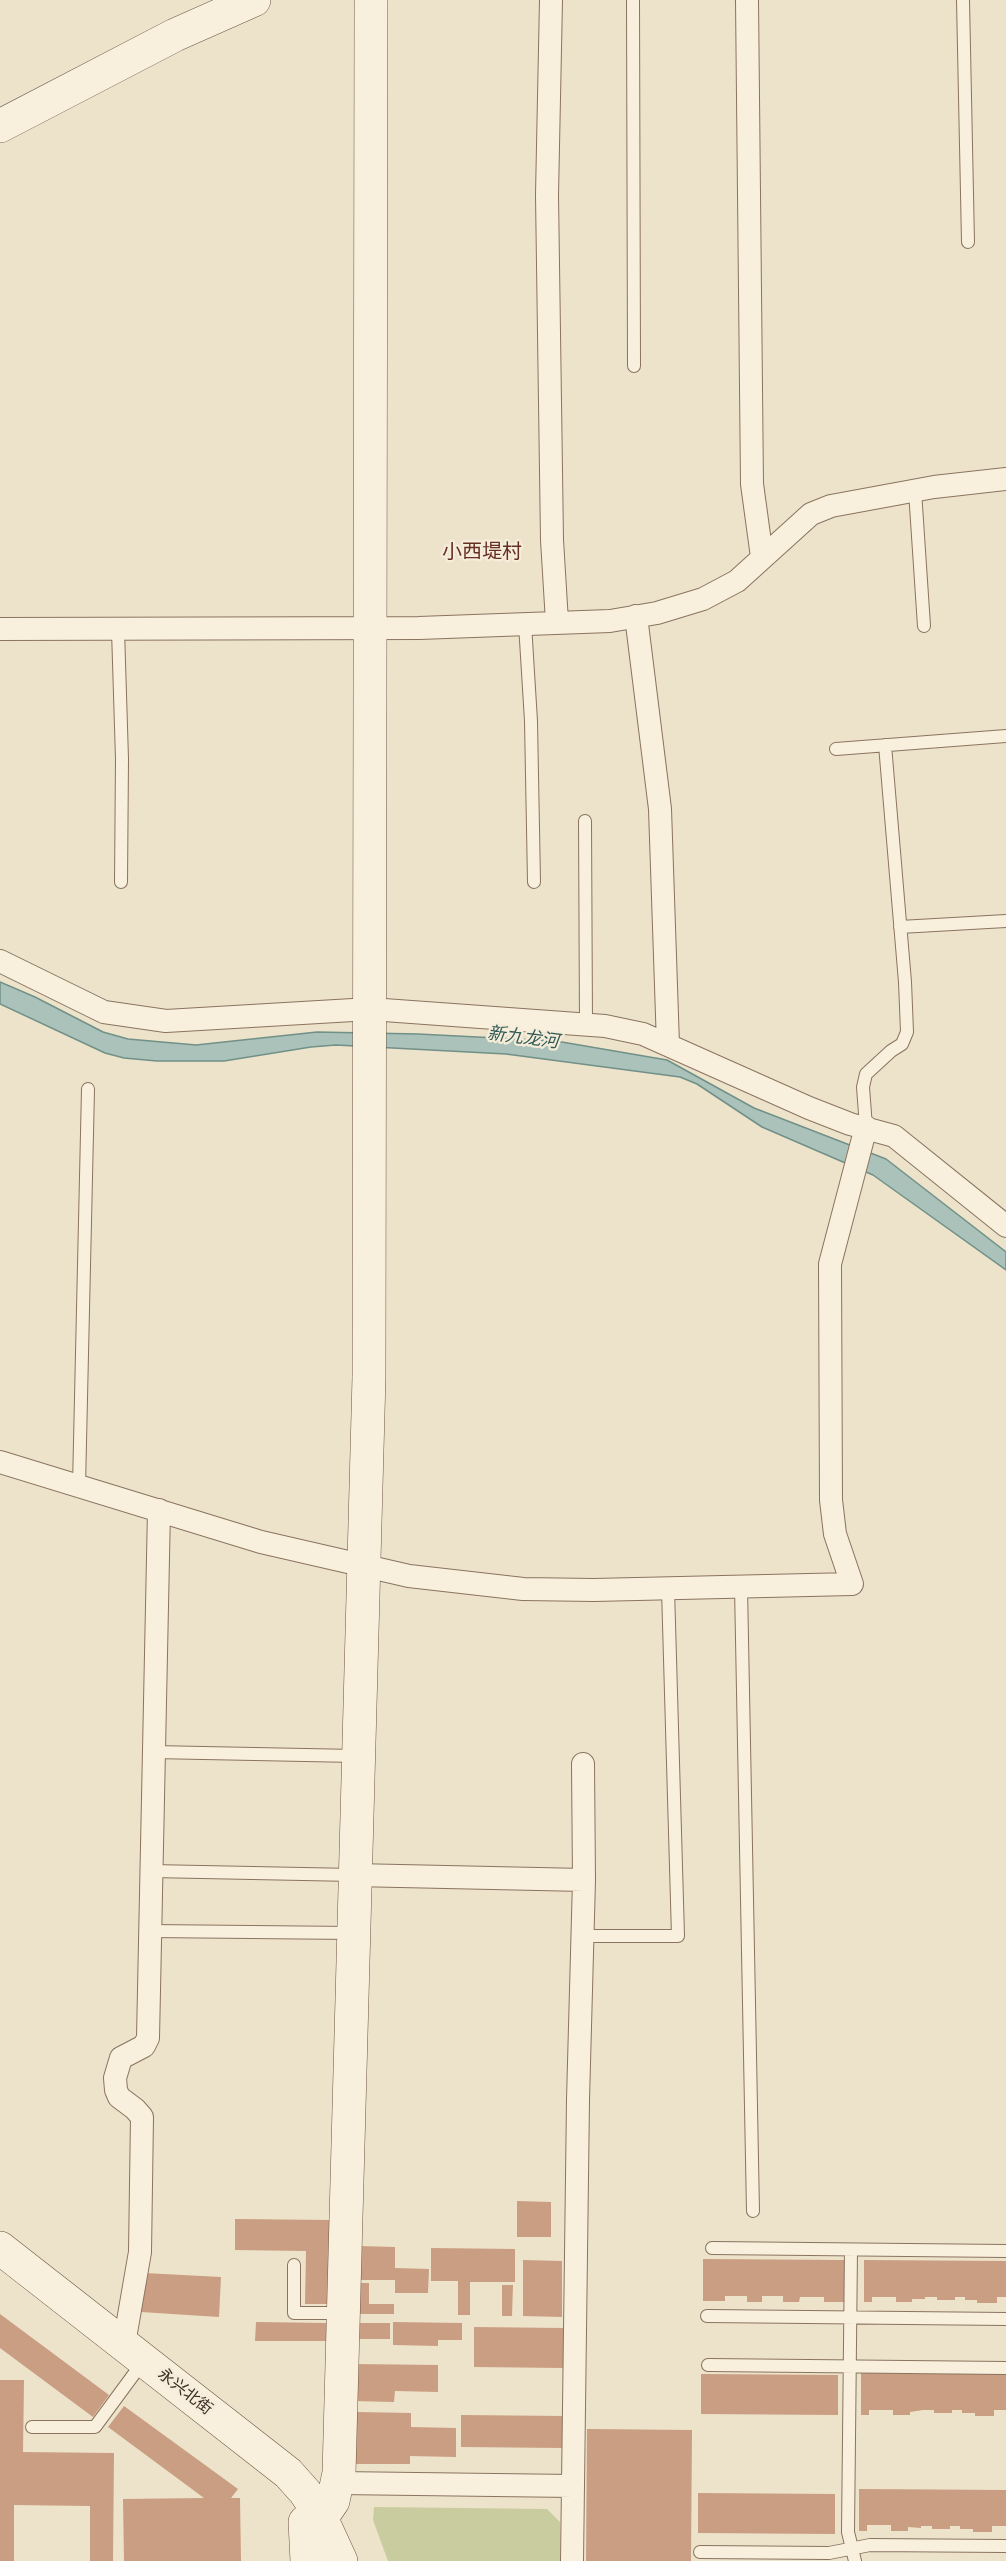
<!DOCTYPE html>
<html>
<head>
<meta charset="utf-8">
<style>
  body { margin:0 }
  canvas { display:block; background:#ede2ca }
</style>
</head>
<body>
<canvas width="1006" height="2561"></canvas>
<script>
const context = document.querySelector('canvas').getContext('2d');
context.lineJoin = 'round';
function fillPath(path, color) {
  context.fillStyle = color;
  context.fill(path, 'evenodd');
}
function shape(rows) {
  const path = new Path2D();
  for (const r of rows) {
    path.moveTo(r[0], r[1]);
    for (let i = 2; i < r.length; i += 2) path.lineTo(r[i], r[i + 1]);
  }
  return path;
}
function strokePath(path, color, width, dash) {
  context.strokeStyle = color;
  context.lineWidth = width;
  context.lineCap = dash ? 'butt' : 'round';
  context.setLineDash(dash || []);
  context.stroke(path);
}
function drawText(font, color, halo, rows, align = 'center') {
  context.font = font + ' Bitter,"Noto Sans SC",serif';
  context.lineWidth = 4.5;
  context.setLineDash([]);
  context.textBaseline = 'middle';
  context.strokeStyle = halo;
  context.fillStyle = color;
  for (const [text, x, y, turn = 0] of rows) {
    context.save();
    context.translate(x, y);
    context.rotate((+turn || 0) * Math.PI / 180);
    context.textAlign = isNaN(turn) ? turn : align;
    if (halo) context.strokeText(text, 0, 0);
    context.fillText(text, 0, 0);
    context.restore();
  }
}
const green = shape([
  [374,2507,547,2509,560,2522,560,2561,388,2561,373,2520]
]);
const water = shape([
  [0,982,35,997,103,1032,128,1039,196,1045,317,1032,418,1034,556,1041,667,1060,754,1108,886,1159,1006,1252,1006,1270,873,1175,762,1127,697,1084,680,1077,506,1054,336,1045,311,1047,224,1061,157,1061,124,1058,105,1053,0,1004,0,982]
]);
const building = shape([
  [517,2201,551,2202,551,2237,517,2237],
  [235,2219,330,2220,330,2304,305,2304,306,2251,235,2250],
  [358,2246,395,2247,395,2268,429,2269,428,2293,395,2293,395,2280,357,2280],
  [431,2248,515,2249,515,2282,470,2282,470,2315,458,2315,458,2281,431,2281],
  [703,2259,844,2260,844,2302,824,2302,824,2297,800,2297,799,2302,783,2302,783,2296,762,2296,762,2302,747,2302,747,2296,725,2296,725,2301,703,2301],
  [523,2260,562,2261,562,2317,523,2316],
  [864,2260,1006,2261,1006,2297,997,2297,997,2303,977,2303,977,2300,965,2300,965,2297,955,2297,955,2300,937,2300,937,2297,925,2297,925,2299,912,2299,912,2302,896,2302,896,2297,872,2297,872,2302,864,2302],
  [144,2273,221,2277,219,2317,141,2312],
  [357,2283,369,2283,369,2304,394,2304,394,2314,357,2314],
  [502,2285,513,2285,512,2316,502,2316],
  [0,2314,109,2395,93,2417,0,2348],
  [256,2322,327,2323,327,2341,255,2341],
  [393,2322,462,2323,462,2340,438,2340,438,2346,393,2345],
  [355,2323,390,2323,390,2339,355,2339],
  [474,2327,564,2328,564,2368,474,2367],
  [353,2364,438,2365,438,2392,395,2391,394,2402,352,2401],
  [861,2373,1006,2374,1006,2410,994,2410,994,2416,975,2416,975,2413,962,2413,962,2410,952,2410,952,2413,934,2413,934,2410,923,2410,910,2412,910,2415,893,2415,893,2410,869,2410,869,2415,861,2415],
  [701,2374,838,2375,838,2415,701,2414],
  [0,2380,24,2380,23,2452,114,2453,113,2561,90,2561,90,2506,14,2505,14,2561,0,2561],
  [124,2406,238,2489,231,2498,240,2498,241,2561,124,2561,123,2499,204,2498,108,2427],
  [357,2412,411,2413,411,2427,456,2428,456,2457,410,2456,410,2464,353,2464],
  [461,2415,563,2416,562,2448,461,2447],
  [587,2429,692,2430,691,2561,586,2561],
  [859,2489,1006,2490,1006,2526,992,2526,992,2532,973,2532,973,2529,960,2529,960,2526,950,2526,950,2529,932,2529,932,2526,921,2526,921,2528,908,2527,908,2531,891,2531,891,2525,867,2525,867,2531,859,2531],
  [698,2493,835,2494,835,2534,698,2533]
]);
const lane = shape([
  [633,0,634,366],
  [963,0,968,242],
  [915,491,924,626],
  [525,624,531,721,534,882],
  [118,630,122,759,121,882],
  [836,749,1006,736],
  [585,821,586,1024],
  [900,927,1006,921],
  [866,1127,863,1087,866,1074,891,1051,902,1044,907,1032,905,982,885,745],
  [79,1486,88,1089],
  [741,1587,753,2211],
  [153,1752,356,1756],
  [151,1871,354,1875],
  [150,1931,352,1933],
  [583,1936,678,1936,668,1589],
  [712,2248,1006,2251],
  [851,2250,848,2532,855,2561],
  [294,2265,294,2313,343,2313],
  [707,2316,1006,2319],
  [708,2365,1006,2368],
  [32,2427,95,2427,134,2374],
  [700,2552,829,2553,870,2545,1006,2546]
]);
const street = shape([
  [551,0,547,195,552,540,557,622],
  [747,0,752,484,762,557],
  [636,616,660,809,668,1045],
  [0,629,419,628,610,621,657,613,703,599,737,581,811,514,831,506,934,487,1006,479],
  [0,961,104,1012,166,1021,370,1009,605,1026,643,1034,809,1108,850,1124,894,1136,1006,1226],
  [0,1462,261,1542,409,1576,523,1589,594,1590,852,1584,835,1534,831,1500,830,1264,866,1127],
  [354,1875,584,1880],
  [124,2344,140,2252,142,2117,135,2109,119,2097,116,2090,115,2078,121,2058,144,2046,148,2038,159,1510],
  [338,2483,573,2486],
  [572,2561,578,2100,584,1880,583,1764]
]);
const secondary = shape([
  [0,126,175,35,254,0],
  [0,2248,288,2473,305,2492,319,2513,341,2561],
  [322,2517,333,2501,339,2473,369,1377,371,0],
  [305,2522,307,2561]
]);
const streetNames = [
  ["永兴北街",185,2392,38]
];
const waterNames = [
  ["新九龙河",523,1038,7]
];
const quarterNames = [
  ["小西堤村",482,552]
];
fillPath(green, '#c8cc9e');
fillPath(water, '#aac2ba');
strokePath(water, '#719188', 1.5);
fillPath(building, '#ca9e82');
strokePath(lane, '#8a745f', 14);
strokePath(street, '#8a745f', 24);
strokePath(secondary, '#6c5642', 34);
strokePath(lane, '#f8efdd', 12);
strokePath(street, '#f8efdd', 22);
strokePath(secondary, '#f8efdd', 33);
drawText('16px', '#3b2d22', '#f5ecd9', streetNames);
drawText('italic 18px', '#325a56', '#f5ecd9', waterNames);
drawText('20px', '#662f23', '#f5ecd9', quarterNames);
</script>
</body>
</html>
